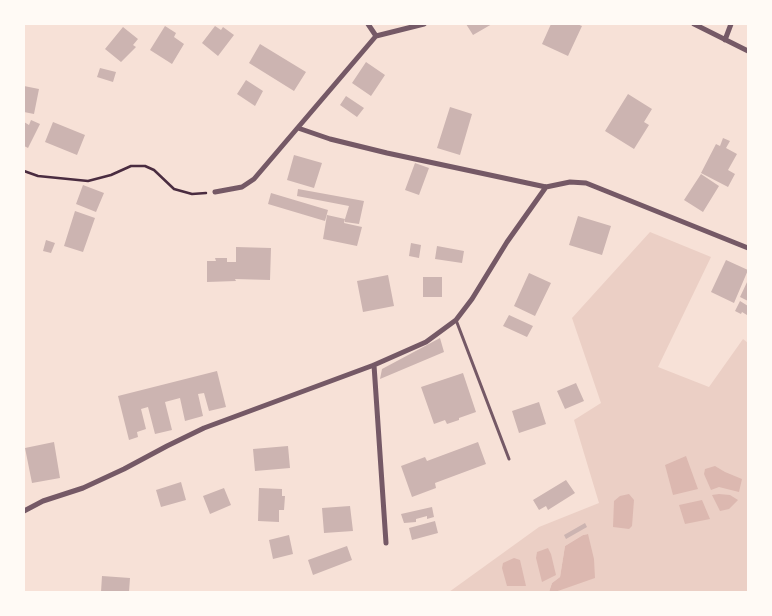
<!DOCTYPE html>
<html>
<head>
<meta charset="utf-8">
<style>
  body { margin:0 }
  #map { position:relative; width:772px; height:616px; overflow:hidden; background:#f7e1d7; font-family:Roboto,sans-serif }
  canvas { display:block }
  .frame { position:absolute; inset:0; border:25px solid #fffaf5; pointer-events:none }
</style>
</head>
<body>
<div id="map">
<canvas width="772" height="616"></canvas>
<div class="frame"></div>
</div>
<script>
const context = document.querySelector('canvas').getContext('2d');
context.lineJoin = 'round';
function fillPath(path, color) {
  context.fillStyle = color;
  context.fill(path, 'evenodd');
}
function shape(rows) {
  const path = new Path2D();
  for (const r of rows) {
    path.moveTo(r[0], r[1]);
    for (let i = 2; i < r.length; i += 2) path.lineTo(r[i], r[i + 1]);
  }
  return path;
}
function strokePath(path, color, width, dash) {
  context.strokeStyle = color;
  context.lineWidth = width;
  context.lineCap = dash ? 'butt' : 'round';
  context.setLineDash(dash || []);
  context.stroke(path);
}
const green = shape([
  [650,232,711,257,658,367,709,387,743,339,748,343,748,592,555,592,565,587,588,534,583,535,565,546,560,577,552,583,549,592,449,592,539,527,599,503,574,420,601,403,572,318]
]);
const water = shape([
  [686,456,698,489,673,495,665,465],
  [715,466,725,472,742,479,739,492,719,487,711,490,704,474,705,469],
  [629,494,634,500,632,526,629,529,613,527,614,501,620,496],
  [719,494,730,495,738,500,729,509,720,511,712,495],
  [702,500,710,519,685,524,679,505],
  [588,534,594,559,595,578,555,592,549,592,552,583,560,577,565,546,583,535],
  [548,548,551,554,556,575,542,582,536,558,537,552],
  [514,558,520,560,526,586,507,586,502,568,503,563]
]);
const building = shape([
  [466,24,492,24,473,35],
  [551,24,577,24,582,26,568,56,542,44],
  [165,26,176,33,174,37,184,44,172,64,150,50],
  [215,26,221,30,223,27,234,35,218,56,202,43],
  [123,27,138,39,133,45,136,47,121,62,105,49],
  [260,44,306,72,294,91,249,63],
  [366,62,385,75,371,96,352,83],
  [100,68,116,72,113,82,97,77],
  [246,80,263,91,255,106,237,94],
  [24,86,39,89,34,114,24,112],
  [628,94,652,109,644,122,649,125,634,149,605,131],
  [346,96,364,108,357,117,340,105],
  [450,107,472,114,460,155,437,148],
  [31,120,40,124,28,148,24,146,24,122,29,125],
  [53,122,85,135,77,155,45,142],
  [723,138,730,141,726,148,737,154,728,170,735,174,728,187,701,173,716,144,720,146],
  [294,155,322,163,314,188,287,180],
  [415,163,429,168,419,195,405,190],
  [701,174,719,186,703,212,684,200],
  [83,185,104,193,96,212,76,204],
  [298,189,364,201,359,224,345,222,345,219,344,223,362,227,357,246,323,239,327,215,345,219,349,206,297,196],
  [271,193,328,210,325,221,268,204],
  [75,211,95,218,83,252,64,246],
  [578,216,611,226,602,255,569,245],
  [46,240,55,243,51,253,43,251],
  [411,243,421,245,419,258,409,256],
  [437,246,464,251,462,263,435,259],
  [236,247,271,248,270,280,235,279,236,281,207,282,207,261,216,261,215,258,227,258,227,262,236,262],
  [726,260,748,270,734,303,711,292],
  [529,273,551,283,535,316,514,306],
  [388,275,394,306,363,312,357,281],
  [423,277,442,277,442,297,423,297],
  [748,280,748,301,740,297],
  [740,301,748,306,747,315,742,312,741,314,735,311],
  [509,315,533,326,527,337,503,326],
  [440,338,444,352,380,379,382,369],
  [217,371,226,407,209,411,204,393,198,394,203,416,185,421,180,398,165,402,172,430,155,434,148,407,141,409,146,429,137,432,138,437,129,440,118,396],
  [463,373,476,412,459,418,459,420,447,424,445,420,434,424,421,387],
  [576,383,584,401,565,409,557,391],
  [539,402,546,424,519,433,512,411],
  [54,442,60,478,32,483,25,448],
  [478,442,486,464,435,483,436,488,412,497,401,466,425,457,427,461],
  [288,446,290,468,255,471,253,449],
  [566,480,575,493,548,510,546,506,539,510,533,500],
  [181,482,186,500,161,507,156,490],
  [224,488,231,505,210,514,203,496],
  [259,488,282,489,282,496,285,496,284,510,279,510,279,522,258,521],
  [350,506,353,531,324,533,322,508],
  [432,507,434,517,427,519,427,516,416,519,416,522,404,523,401,514],
  [435,521,438,533,412,540,409,528],
  [585,523,587,527,566,539,564,535],
  [289,535,293,554,273,559,269,540],
  [347,546,352,560,313,575,308,560],
  [102,576,130,578,129,592,101,592]
]);
const path = shape([
  [24,171,38,176,88,181,111,175,131,166,145,166,154,170,174,189,192,194,206,193]
]);
const service = shape([
  [456,320,509,459]
]);
const minor = shape([
  [694,24,748,51],
  [376,36,424,24],
  [725,40,731,24],
  [298,128,330,139,387,153,546,187,570,182,586,183,748,248],
  [215,192,242,187,254,179,376,36,368,24],
  [374,365,386,543],
  [24,511,43,501,83,488,124,469,167,446,204,428,374,365,426,342,456,320,472,299,507,242,546,187]
]);
fillPath(green, '#ebcfc5');
fillPath(water, '#dcb8b0');
fillPath(building, '#ccb4b1');
strokePath(path, '#4a2c40', 2.5);
strokePath(service, '#755966', 3);
strokePath(minor, '#755966', 5);
</script>
</body>
</html>
